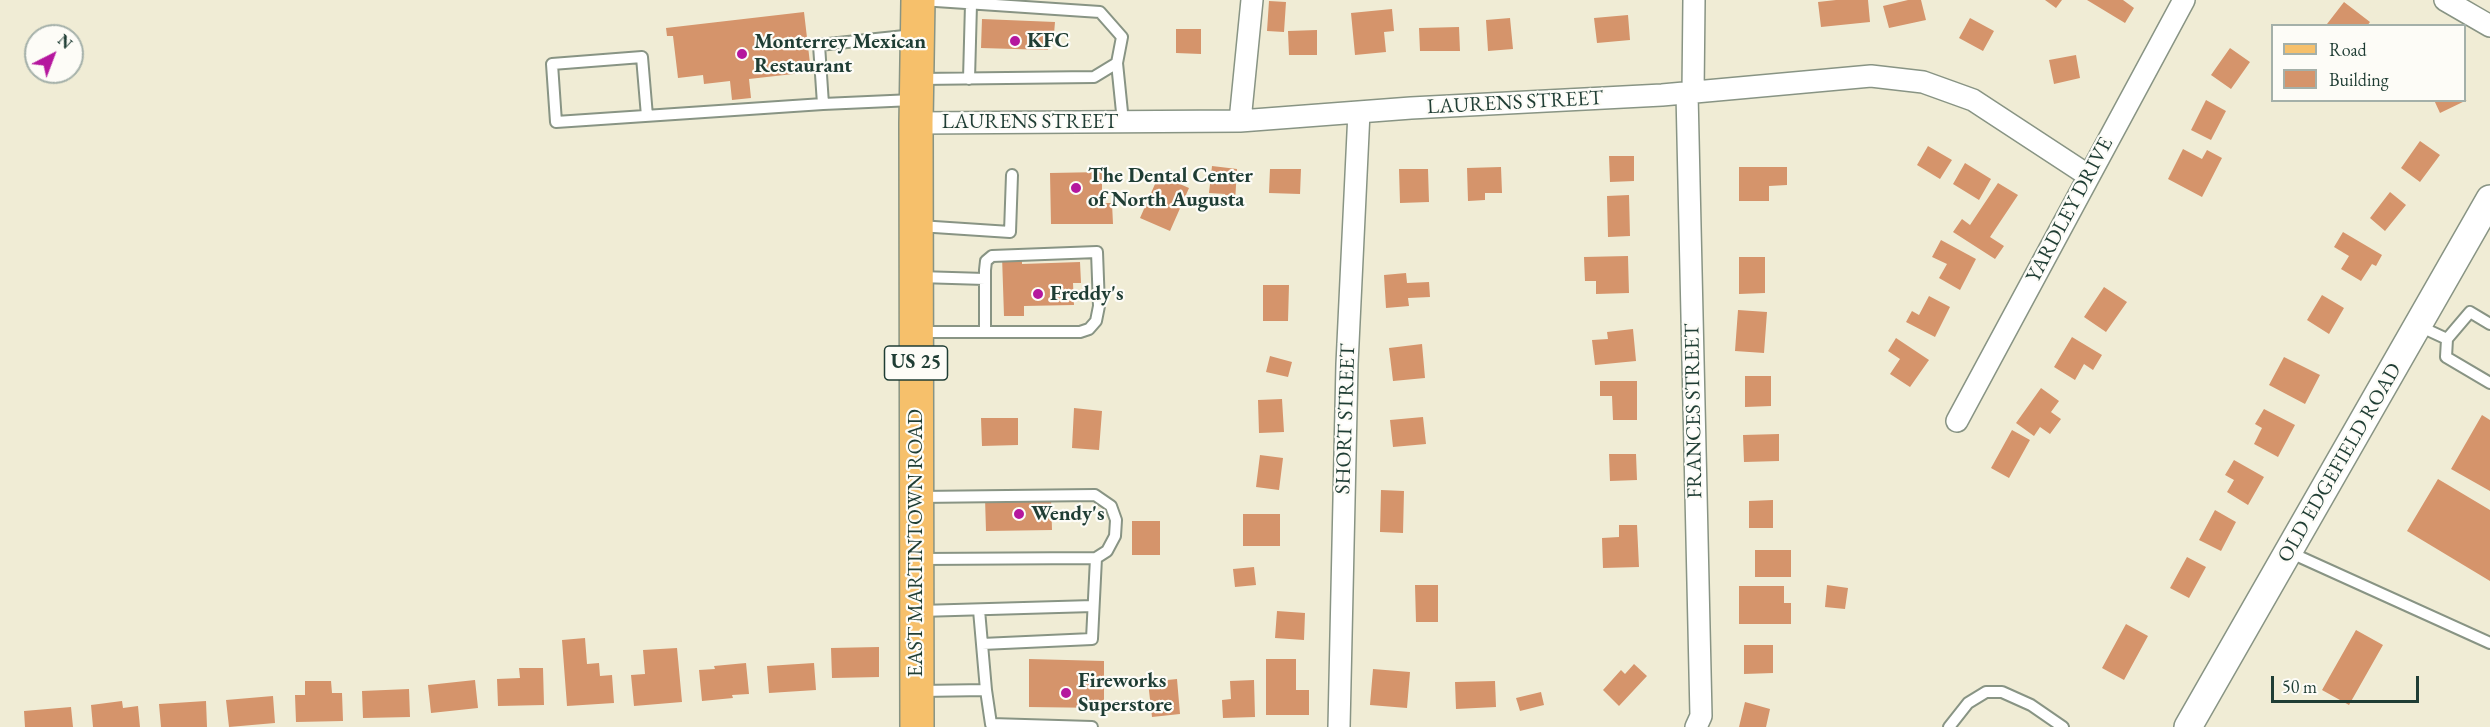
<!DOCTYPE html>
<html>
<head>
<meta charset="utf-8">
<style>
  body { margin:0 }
  #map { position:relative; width:2490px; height:727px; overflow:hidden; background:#f0ecd5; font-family:"EB Garamond",serif }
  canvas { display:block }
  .legend { position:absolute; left:2271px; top:24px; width:195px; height:78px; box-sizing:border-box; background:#fdfcf7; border:2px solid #a4b0a9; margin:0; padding:8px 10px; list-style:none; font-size:18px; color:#1f3d34 }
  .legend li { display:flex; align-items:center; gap:12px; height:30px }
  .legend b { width:30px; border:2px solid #a4b0a9 }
  .north { position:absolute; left:24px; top:24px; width:60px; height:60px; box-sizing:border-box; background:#fdfcf7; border:2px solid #a4b0a9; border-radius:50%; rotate:42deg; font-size:16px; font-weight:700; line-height:24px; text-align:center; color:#1f3d34 }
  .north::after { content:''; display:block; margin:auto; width:21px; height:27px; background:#b5179e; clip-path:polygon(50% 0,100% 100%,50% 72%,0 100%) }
  .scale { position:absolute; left:2271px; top:676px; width:148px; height:27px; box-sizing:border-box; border:3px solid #1f3d34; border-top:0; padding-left:8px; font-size:18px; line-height:21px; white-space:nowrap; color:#1f3d34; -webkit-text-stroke:4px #fdfcf7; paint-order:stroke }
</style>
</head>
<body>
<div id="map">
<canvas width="2490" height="727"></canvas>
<ul class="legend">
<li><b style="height:8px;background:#f6c06b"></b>Road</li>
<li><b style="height:16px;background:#d5946b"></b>Building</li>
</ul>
<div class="north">N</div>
<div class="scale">50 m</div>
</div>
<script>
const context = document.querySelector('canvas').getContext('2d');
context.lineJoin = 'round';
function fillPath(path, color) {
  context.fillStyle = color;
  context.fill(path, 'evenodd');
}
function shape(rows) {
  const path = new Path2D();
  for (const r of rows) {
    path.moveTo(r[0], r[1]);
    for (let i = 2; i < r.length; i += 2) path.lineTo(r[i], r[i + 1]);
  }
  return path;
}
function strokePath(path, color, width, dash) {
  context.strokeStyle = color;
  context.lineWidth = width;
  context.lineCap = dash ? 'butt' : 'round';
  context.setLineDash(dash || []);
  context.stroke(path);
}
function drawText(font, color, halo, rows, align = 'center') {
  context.font = font + ' "EB Garamond",serif';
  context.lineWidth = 4.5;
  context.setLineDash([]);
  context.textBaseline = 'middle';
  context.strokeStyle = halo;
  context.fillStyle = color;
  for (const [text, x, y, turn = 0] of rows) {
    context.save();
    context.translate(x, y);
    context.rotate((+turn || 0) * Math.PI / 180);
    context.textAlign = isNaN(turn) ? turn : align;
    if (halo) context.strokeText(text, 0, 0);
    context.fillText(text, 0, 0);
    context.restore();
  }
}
const building = shape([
  [1836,0,1868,0,1870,22,1821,27,1818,2],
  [1908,0,1921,0,1926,20,1889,28,1883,6],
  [2045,0,2062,0,2056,8],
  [2087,0,2123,0,2134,8,2125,23],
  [1269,1,1286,2,1284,32,1267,31],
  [2344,2,2370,22,2367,26,2327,24],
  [1392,9,1394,31,1384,32,1386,52,1355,55,1351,13],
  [804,12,811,72,749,79,751,98,732,100,730,81,704,84,703,75,678,78,673,36,667,36,666,28],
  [1628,15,1630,40,1597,43,1594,18],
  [1510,18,1513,49,1488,51,1486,20],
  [1970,18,1994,31,1983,51,1959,38],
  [982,19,1055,22,1054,34,1049,34,1048,50,981,48],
  [1459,27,1460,51,1420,51,1419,28],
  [1176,29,1201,29,1201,54,1176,53],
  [1317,30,1317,55,1289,55,1288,31],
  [2230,48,2250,62,2231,89,2211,75],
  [2076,55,2080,78,2054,84,2049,60],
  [2206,100,2226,111,2211,140,2191,130],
  [2434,100,2467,100,2440,113],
  [2420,141,2440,155,2420,182,2401,168],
  [1928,146,1952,160,1940,179,1917,165],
  [2183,149,2202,159,2207,150,2222,158,2202,197,2168,179],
  [1609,156,1634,156,1634,181,1610,182],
  [1965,163,1991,179,1979,200,1953,184],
  [1212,166,1237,169,1235,202,1225,201,1225,194,1209,193],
  [1501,167,1502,193,1485,193,1485,200,1468,201,1467,168],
  [1739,167,1787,167,1787,185,1769,186,1769,201,1739,201],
  [1270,169,1301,169,1300,194,1269,193],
  [1399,169,1428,169,1429,202,1400,203],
  [1102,172,1102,203,1112,203,1113,224,1051,224,1050,173],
  [1159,175,1189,188,1170,231,1140,218],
  [1998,183,2018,195,1990,237,2004,246,1995,259,1953,232,1962,219,1970,225],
  [2390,192,2406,205,2385,231,2370,218],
  [1629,195,1630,236,1608,237,1607,196],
  [2343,232,2382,255,2376,266,2372,264,2361,281,2341,269,2349,256,2334,247],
  [1941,240,1976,259,1960,290,1939,278,1947,264,1932,257],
  [1022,255,1022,264,1080,262,1081,283,1073,283,1074,305,1024,306,1024,316,1004,316,1002,256],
  [1628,256,1629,293,1596,294,1596,281,1585,281,1584,257],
  [1739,257,1765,257,1765,293,1739,294],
  [1406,273,1407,283,1429,282,1430,297,1408,298,1409,306,1386,308,1384,275],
  [1263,285,1289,285,1288,321,1263,321],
  [2104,287,2127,302,2106,332,2084,317],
  [2322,295,2344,308,2329,334,2307,320],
  [1929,296,1950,307,1935,337,1906,322,1912,311,1919,315],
  [1738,310,1767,312,1764,353,1735,351],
  [1633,329,1636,361,1595,365,1592,340,1608,339,1607,332],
  [2072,337,2102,355,2093,370,2084,364,2075,380,2054,367],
  [1896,338,1929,360,1910,387,1890,374,1900,359,1888,351],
  [1422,344,1425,378,1393,381,1389,348],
  [1270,356,1292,362,1288,377,1266,372],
  [2284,357,2320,375,2305,404,2269,385],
  [1745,376,1771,376,1771,406,1745,407],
  [1600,381,1637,381,1637,420,1613,420,1612,396,1600,396],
  [2041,388,2059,401,2051,412,2061,419,2050,434,2040,427,2034,436,2016,423],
  [1282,399,1284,432,1259,433,1258,400],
  [1074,408,1102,411,1099,450,1072,448],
  [2264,409,2295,425,2278,457,2254,444,2262,428,2255,424],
  [2482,415,2490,420,2490,491,2451,469],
  [1423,417,1426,444,1393,447,1390,420],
  [981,418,1018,418,1018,445,982,446],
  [2012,430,2030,440,2009,478,1991,468],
  [1779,434,1779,461,1744,462,1743,435],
  [1609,454,1636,454,1637,480,1610,481],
  [1260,455,1283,458,1279,490,1256,487],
  [2234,460,2264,477,2248,505,2227,492,2234,480,2225,475],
  [2438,479,2490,510,2490,581,2407,531],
  [1381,490,1404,491,1403,533,1380,532],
  [1051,497,1052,530,986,531,985,498],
  [1773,500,1773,528,1749,528,1749,501],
  [2215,510,2236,522,2221,551,2199,540],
  [1243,514,1280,514,1280,546,1243,546],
  [1132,521,1160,521,1160,555,1132,555],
  [1619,525,1637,525,1639,567,1603,568,1602,538,1619,537],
  [1755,550,1791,550,1791,577,1755,577],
  [2187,557,2206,567,2189,598,2170,588],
  [1254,567,1256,585,1235,587,1233,569],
  [1415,585,1438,585,1438,622,1416,622],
  [1827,585,1848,588,1845,609,1825,607],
  [1739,586,1784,586,1784,603,1791,603,1791,624,1739,624],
  [1277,611,1305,613,1304,640,1275,638],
  [2126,624,2148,636,2124,680,2102,668],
  [2356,630,2383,645,2349,705,2322,690],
  [585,638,587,664,599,663,600,676,612,675,614,703,567,706,562,640],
  [1744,645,1773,645,1773,673,1744,674],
  [879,647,879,677,832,678,831,648],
  [677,648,682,702,634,706,631,675,645,674,643,650],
  [1029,659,1104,661,1104,708,1029,707],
  [1266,659,1296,659,1296,690,1309,690,1309,715,1266,715],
  [746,663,749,694,732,695,733,698,702,701,699,670,715,669,714,666],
  [814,663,816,690,769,693,767,666],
  [1634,664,1647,676,1619,706,1603,690,1621,670,1625,674],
  [519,668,543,668,544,705,498,706,497,679,520,678],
  [1373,669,1410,672,1407,708,1370,705],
  [1177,679,1180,714,1152,717,1148,682],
  [475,680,478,708,431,713,428,685],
  [1254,680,1255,717,1223,718,1222,700,1231,699,1230,681],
  [305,681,331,681,332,693,342,693,343,721,296,722,295,695,305,695],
  [1495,681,1496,707,1456,709,1455,682],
  [409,689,410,717,363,718,362,691],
  [1541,692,1544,705,1520,711,1516,698],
  [273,696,275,723,229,727,226,700],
  [122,701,123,708,138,706,140,727,93,727,91,705],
  [206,701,207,727,161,727,159,704],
  [1745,702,1770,709,1766,727,1739,727],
  [71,707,73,727,25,727,24,711]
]);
const service = shape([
  [1117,63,1123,122],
  [920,79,1094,77,1117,63,1122,37,1100,12,921,0],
  [969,79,971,4],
  [823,104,913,100],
  [647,116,642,57,552,64,556,122,823,104,819,45,914,35],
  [919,226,1010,232,1012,175],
  [919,277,985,279],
  [2490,324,2470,312,2447,339,2446,357,2490,383],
  [2419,326,2447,339],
  [919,332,1080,332,1089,329,1096,321,1099,306,1097,252,992,256,986,261,985,270,985,332],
  [919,497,1095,495,1111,506,1116,520,1115,536,1107,551,1096,558,921,559],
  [2289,552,2490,643],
  [979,610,986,690],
  [920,611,1093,606],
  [982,644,1092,639,1096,558],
  [920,691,986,690,991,724,1092,727],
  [1949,727,1968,703,1986,692,2002,692,2031,705,2063,727]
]);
const minor = shape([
  [2445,0,2490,26],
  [1687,93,1701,716,1696,727],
  [1693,93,1694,0],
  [1240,121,1252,0],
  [916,123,1240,121,1411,108,1662,95,1871,76,1923,82,1973,100,2089,176],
  [1957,421,2184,0],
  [1339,727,1347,364,1359,112]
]);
const tertiary = shape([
  [2188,727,2490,199]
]);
const primary = shape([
  [917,727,916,123,918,0]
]);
const markers = [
  [1015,41,6,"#b5179e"],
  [742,54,6,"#b5179e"],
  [1076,188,6,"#b5179e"],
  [1038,294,6,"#b5179e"],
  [1019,514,6,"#b5179e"],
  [1066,693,6,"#b5179e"]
];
const shields = [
  [916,363,63]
];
const shieldNames = [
  ["US 25",916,363]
];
const poiNames = [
  ["KFC",1027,41],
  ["Monterrey Mexican",754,42],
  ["Restaurant",754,66],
  ["The Dental Center",1088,176],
  ["of North Augusta",1088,200],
  ["Freddy's",1050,294],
  ["Wendy's",1031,514],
  ["Fireworks",1078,681],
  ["Superstore",1078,705]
];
const streetNames = [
  ["LAURENS STREET",1515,103,-3],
  ["LAURENS STREET",1030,122],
  ["YARDLEY DRIVE",2070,210,-62],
  ["FRANCES STREET",1694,411,-91],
  ["SHORT STREET",1346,419,-88],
  ["OLD EDGEFIELD ROAD",2340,463,-60],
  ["EAST MARTINTOWN ROAD",916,543,-90]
];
fillPath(building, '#d5946b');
strokePath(service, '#889484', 14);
strokePath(minor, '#889484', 24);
strokePath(tertiary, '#889484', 30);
strokePath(primary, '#889484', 36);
strokePath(service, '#fff', 10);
strokePath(minor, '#fff', 21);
strokePath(tertiary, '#fff', 27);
strokePath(primary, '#f6c06b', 33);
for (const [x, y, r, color] of markers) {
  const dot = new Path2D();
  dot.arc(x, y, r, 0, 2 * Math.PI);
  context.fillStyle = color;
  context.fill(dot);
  strokePath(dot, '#fdfcf7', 2);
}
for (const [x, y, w] of shields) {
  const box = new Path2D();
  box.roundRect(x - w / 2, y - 17, w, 34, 4.5);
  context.fillStyle = '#fdfcf7';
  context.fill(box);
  strokePath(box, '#1f3d34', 1.5);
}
drawText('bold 20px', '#1f3d34', null, shieldNames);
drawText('bold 21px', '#1f3d34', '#fdfcf7', poiNames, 'left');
drawText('21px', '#1f3d34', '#fdfcf7', streetNames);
</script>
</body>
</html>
